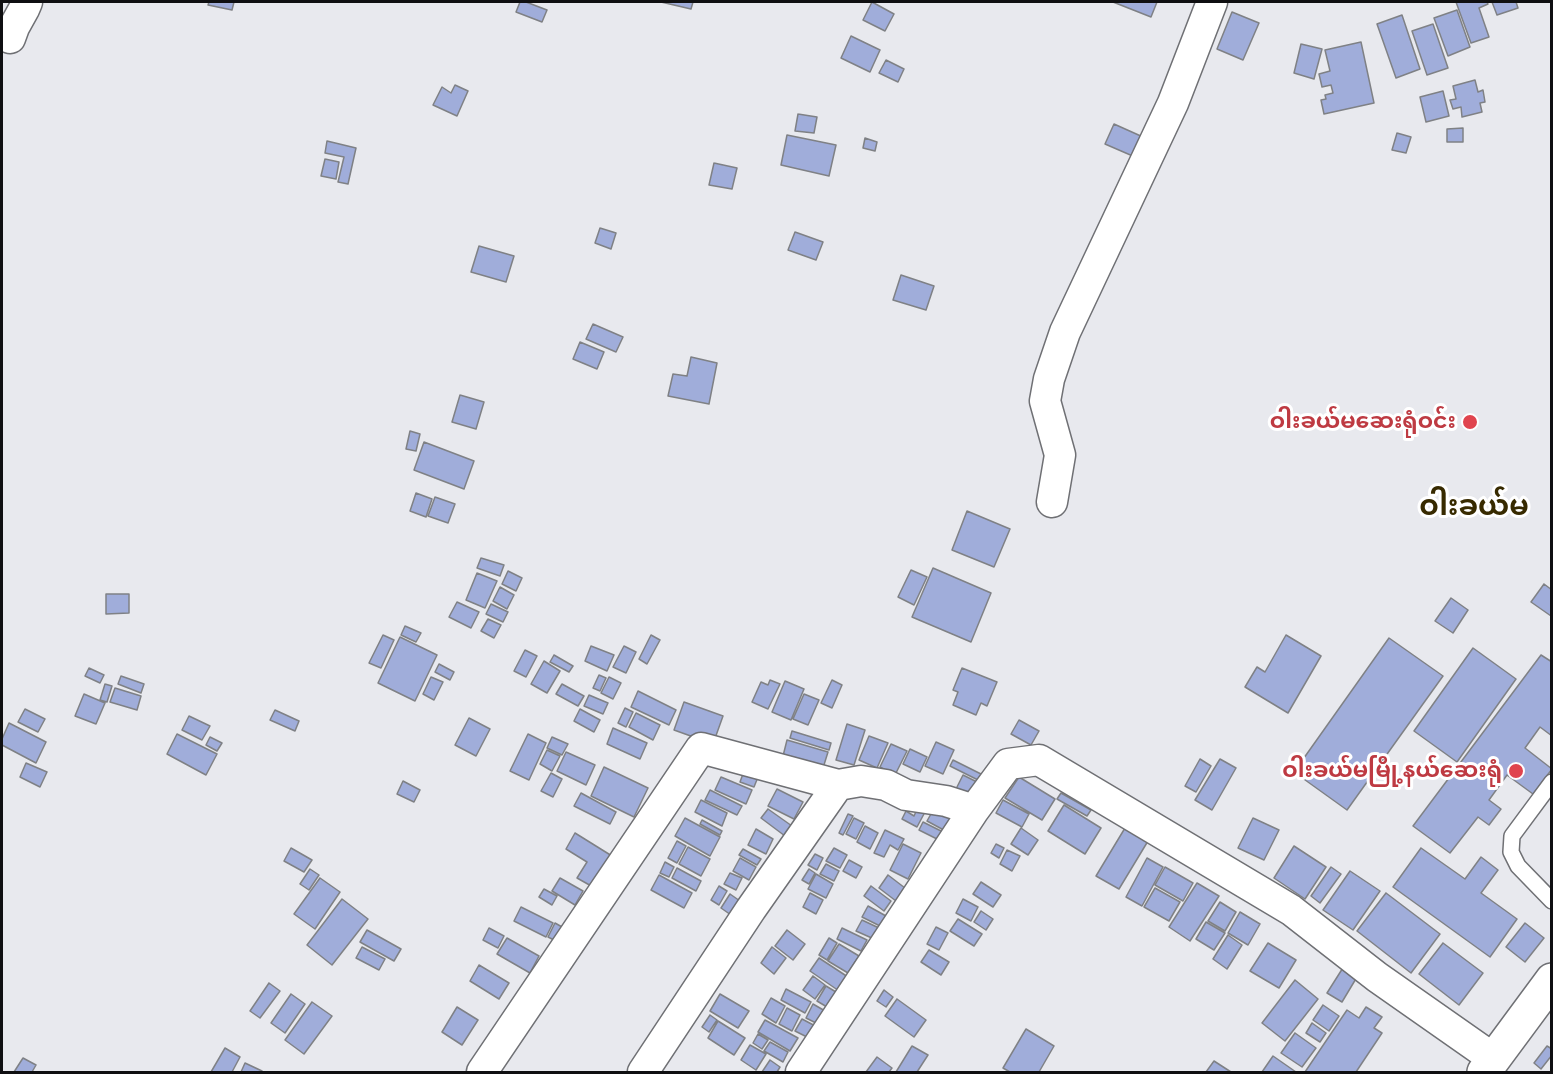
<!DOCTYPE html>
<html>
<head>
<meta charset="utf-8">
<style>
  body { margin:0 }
  #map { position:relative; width:1553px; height:1074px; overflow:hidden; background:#e8e9ee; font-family:Karla,sans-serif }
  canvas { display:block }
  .frame { position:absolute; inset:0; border:3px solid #0f0f11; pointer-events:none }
</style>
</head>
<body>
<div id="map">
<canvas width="1553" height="1074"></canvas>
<div class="frame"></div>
</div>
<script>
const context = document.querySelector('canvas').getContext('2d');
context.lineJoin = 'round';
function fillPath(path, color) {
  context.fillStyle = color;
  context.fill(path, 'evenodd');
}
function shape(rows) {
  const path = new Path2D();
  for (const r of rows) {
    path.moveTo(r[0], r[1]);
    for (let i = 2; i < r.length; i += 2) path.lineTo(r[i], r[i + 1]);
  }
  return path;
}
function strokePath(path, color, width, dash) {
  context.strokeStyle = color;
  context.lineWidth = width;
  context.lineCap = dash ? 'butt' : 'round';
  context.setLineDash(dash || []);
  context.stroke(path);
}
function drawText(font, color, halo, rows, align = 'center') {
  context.font = font + ' Karla,"Noto Sans Myanmar",sans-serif';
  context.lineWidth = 6;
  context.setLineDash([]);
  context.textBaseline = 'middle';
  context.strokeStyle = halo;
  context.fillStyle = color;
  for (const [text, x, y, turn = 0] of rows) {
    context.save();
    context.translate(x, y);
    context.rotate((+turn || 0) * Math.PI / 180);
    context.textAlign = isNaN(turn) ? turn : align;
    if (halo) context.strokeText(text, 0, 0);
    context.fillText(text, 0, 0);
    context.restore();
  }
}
const building = shape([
  [209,2,234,2,232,10,208,5,209,2],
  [520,2,526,2,547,10,542,22,516,12,520,2],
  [661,2,693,2,691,9,661,2],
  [872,2,894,14,885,31,863,20,872,2],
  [1113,2,1157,2,1151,17,1113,2],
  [1456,2,1487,2,1488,4,1479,8,1489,37,1471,43,1456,2],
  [1492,2,1516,2,1518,8,1497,15,1492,2],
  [1457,10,1470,47,1448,56,1434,18,1457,10],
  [1232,12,1259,23,1243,60,1217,49,1232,12],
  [1402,15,1420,69,1396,78,1377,24,1402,15],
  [1433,24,1448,68,1427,75,1412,31,1433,24],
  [851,36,880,50,870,72,841,58,851,36],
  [1361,42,1374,103,1324,114,1321,100,1326,99,1325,95,1333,93,1331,85,1322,87,1319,74,1330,71,1325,50,1361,42],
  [1301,44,1322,49,1314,79,1294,73,1301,44],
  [886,60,904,69,898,82,879,73,886,60],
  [1475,80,1478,92,1483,90,1485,102,1480,103,1482,112,1462,117,1461,107,1453,109,1450,100,1456,99,1453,86,1475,80],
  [455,85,468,91,457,116,433,105,442,87,451,93,455,85],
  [1443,91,1449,116,1426,122,1420,97,1443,91],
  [798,114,817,117,814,133,795,131,798,114],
  [1114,124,1143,137,1135,157,1105,144,1114,124],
  [1463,128,1463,142,1447,142,1447,129,1463,128],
  [1397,133,1411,137,1406,153,1392,150,1397,133],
  [787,135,836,145,829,176,781,165,787,135],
  [865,138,877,142,875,151,863,148,865,138],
  [327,141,356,148,348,184,338,182,344,157,325,153,327,141],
  [325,159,339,162,336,179,321,176,325,159],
  [714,163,737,168,732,189,709,185,714,163],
  [600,228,616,233,611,249,595,243,600,228],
  [795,232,823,242,816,260,788,250,795,232],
  [479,246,514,256,506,282,471,272,479,246],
  [901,275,934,286,926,310,893,300,901,275],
  [593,324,623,337,616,352,586,339,593,324],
  [580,342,604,352,597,369,573,359,580,342],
  [691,357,717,363,709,404,668,396,673,374,687,376,691,357],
  [460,395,484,402,476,429,452,422,460,395],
  [410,431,420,434,416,451,406,449,410,431],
  [424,442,474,461,464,489,414,470,424,442],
  [416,493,432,499,426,517,410,511,416,493],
  [435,497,455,504,448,523,428,516,435,497],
  [967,511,1010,529,994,567,952,550,967,511],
  [481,558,504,565,500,576,477,568,481,558],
  [933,568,991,593,971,642,912,617,933,568],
  [911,570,927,577,914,605,898,597,911,570],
  [508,571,522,578,516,591,502,584,508,571],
  [477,573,497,581,485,608,466,600,477,573],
  [1544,584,1552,590,1551,616,1531,602,1544,584],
  [500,587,514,595,507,609,493,601,500,587],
  [106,594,129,594,129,613,106,614,106,594],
  [1451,598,1468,610,1453,633,1435,621,1451,598],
  [457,602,479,612,471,628,449,617,457,602],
  [491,604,508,612,503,622,486,614,491,604],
  [488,619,501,625,494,638,481,631,488,619],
  [405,626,421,633,416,642,401,635,405,626],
  [383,635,394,640,381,668,369,663,383,635],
  [651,635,660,640,647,664,639,659,651,635],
  [1286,635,1321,656,1288,713,1245,687,1257,667,1265,672,1286,635],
  [400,637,437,655,415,701,378,683,400,637],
  [1389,638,1443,676,1347,810,1294,772,1389,638],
  [591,646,614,655,607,671,585,661,591,646],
  [624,646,636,652,626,673,613,667,624,646],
  [1473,648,1516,679,1457,762,1414,731,1473,648],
  [525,650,537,656,526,677,514,671,525,650],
  [554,655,573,666,569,672,550,662,554,655],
  [1541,655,1552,662,1552,736,1540,727,1525,748,1552,769,1533,794,1507,775,1489,800,1501,809,1489,825,1478,817,1450,853,1413,826,1541,655],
  [544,661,560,671,547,693,531,684,544,661],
  [439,664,454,672,450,680,435,672,439,664],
  [89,668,104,675,100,683,85,676,89,668],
  [962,668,997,682,987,706,981,703,976,715,953,705,958,692,953,690,962,668],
  [599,675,606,678,600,691,593,688,599,675],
  [121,676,144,684,141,693,118,684,121,676],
  [431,677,443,682,434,700,423,694,431,677],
  [609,677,621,683,613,699,601,693,609,677],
  [770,680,780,684,768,709,752,702,761,682,768,685,770,680],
  [832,680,842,685,832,708,821,703,832,680],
  [785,681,804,689,791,720,772,712,785,681],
  [105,684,112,686,107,702,100,700,105,684],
  [562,684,584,696,578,706,556,694,562,684],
  [115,688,141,696,137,710,110,702,115,688],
  [638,691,676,710,669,725,631,707,638,691],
  [84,694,105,703,96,724,75,716,84,694],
  [804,694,819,700,808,725,793,719,804,694],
  [589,695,608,703,603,714,584,706,589,695],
  [684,702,723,716,713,744,674,730,684,702],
  [625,708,633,712,626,727,618,723,625,708],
  [25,709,45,719,38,732,18,722,25,709],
  [580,709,600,720,594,732,574,721,580,709],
  [275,710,299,721,295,731,270,720,275,710],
  [636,713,660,725,653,740,629,727,636,713],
  [189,716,210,726,202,740,182,730,189,716],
  [469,718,490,729,476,756,455,745,469,718],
  [1019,720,1039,731,1031,745,1011,734,1019,720],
  [9,723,46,742,36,763,2,745,2,739,9,723],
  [847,724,865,730,854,765,836,760,847,724],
  [613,728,647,743,640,759,607,744,613,728],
  [792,731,831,743,829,750,790,738,792,731],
  [177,734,217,754,206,775,167,754,177,734],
  [528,734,546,743,529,780,510,771,528,734],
  [869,736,888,743,877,768,859,760,869,736],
  [210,737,222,743,217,751,206,745,210,737],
  [552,737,568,744,562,755,547,748,552,737],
  [787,740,828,752,823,768,783,756,787,740],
  [936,742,954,750,943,774,925,766,936,742],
  [891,744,907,751,895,775,880,767,891,744],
  [910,749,927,757,920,772,903,764,910,749],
  [547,750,560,756,552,771,540,764,547,750],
  [566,752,595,765,586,785,557,771,566,752],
  [1200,759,1211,766,1196,792,1185,786,1200,759],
  [1220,759,1236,768,1212,810,1195,800,1220,759],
  [953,760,983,775,980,781,950,766,953,760],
  [26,763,47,772,40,787,20,777,26,763],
  [604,767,648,788,634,817,591,796,604,767],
  [744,771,758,777,754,787,740,782,744,771],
  [551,773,562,779,553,797,541,791,551,773],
  [963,775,981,784,972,803,954,793,963,775],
  [721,777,752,790,746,804,715,790,721,777],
  [1019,777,1055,799,1042,820,1005,798,1019,777],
  [403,781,420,790,414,802,397,794,403,781],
  [777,789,803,802,794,819,768,806,777,789],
  [710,790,742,806,737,815,705,800,710,790],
  [581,793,616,812,610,824,574,806,581,793],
  [1061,793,1091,810,1087,816,1057,799,1061,793],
  [701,800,727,813,722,826,695,812,701,800],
  [1003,800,1029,814,1022,827,996,813,1003,800],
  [936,805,961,819,953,835,927,821,936,805],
  [1064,805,1101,828,1085,854,1048,831,1064,805],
  [918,807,925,812,917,827,902,819,906,811,914,816,918,807],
  [768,809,792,826,785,836,761,818,768,809],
  [848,814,853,816,843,835,839,833,848,814],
  [685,818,720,837,710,856,675,836,685,818],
  [854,818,864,823,856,839,846,834,854,818],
  [1253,818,1279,830,1264,860,1238,848,1253,818],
  [702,820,722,831,720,835,700,824,702,820],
  [923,822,947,834,943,842,919,830,923,822],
  [865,826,878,833,870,849,857,842,865,826],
  [1021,828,1038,840,1028,855,1011,844,1021,828],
  [1125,828,1148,841,1119,889,1096,876,1125,828],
  [756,829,773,839,766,854,748,845,756,829],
  [885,830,904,839,898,850,890,845,884,857,874,853,885,830],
  [575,833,612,856,593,887,577,878,587,862,566,849,575,833],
  [677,841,686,846,677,863,668,858,677,841],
  [903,844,921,853,908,879,890,870,903,844],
  [996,844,1004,848,999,858,991,853,996,844],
  [1294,846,1326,867,1305,899,1274,878,1294,846],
  [688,847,710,859,701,876,679,864,688,847],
  [291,848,312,860,304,872,284,861,291,848],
  [834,848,847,855,840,868,826,861,834,848],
  [1421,848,1465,879,1481,857,1498,870,1481,893,1517,919,1490,957,1393,887,1421,848],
  [743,849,761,859,757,865,739,855,743,849],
  [1007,850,1020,856,1012,871,1000,864,1007,850],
  [815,854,823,858,817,870,808,865,815,854],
  [740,858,756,867,749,880,733,871,740,858],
  [1147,858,1163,867,1142,906,1126,897,1147,858],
  [849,860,862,867,856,878,843,871,849,860],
  [665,862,674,867,669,877,660,873,665,862],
  [826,864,839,871,834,881,820,874,826,864],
  [1165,867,1193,883,1183,901,1155,885,1165,867],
  [1331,867,1341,874,1320,903,1311,896,1331,867],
  [677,868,701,881,696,891,672,878,677,868],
  [310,869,319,875,309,890,300,884,310,869],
  [809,869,815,873,809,884,802,880,809,869],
  [1350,871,1380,891,1353,930,1323,910,1350,871],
  [730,873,742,878,736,890,724,884,730,873],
  [816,874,833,884,826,898,808,889,816,874],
  [659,875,692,893,684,908,651,890,659,875],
  [888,875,905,888,896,901,879,888,888,875],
  [320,878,340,892,315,929,294,914,320,878],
  [560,878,583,891,575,905,552,891,560,878],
  [981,882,1001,895,993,907,973,894,981,882],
  [1197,883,1219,896,1190,941,1169,927,1197,883],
  [719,886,727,891,719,905,711,900,719,886],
  [871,886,891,901,884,911,864,896,871,886],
  [1155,888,1180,902,1169,921,1144,907,1155,888],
  [544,889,557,896,552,905,539,897,544,889],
  [810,893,823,900,816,914,803,907,810,893],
  [1386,893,1440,934,1411,973,1357,931,1386,893],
  [730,894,740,901,731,915,721,908,730,894],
  [342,899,368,919,332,965,307,945,342,899],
  [963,899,978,907,971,921,956,913,963,899],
  [1220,902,1236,912,1225,931,1208,921,1220,902],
  [868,906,886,916,880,926,862,917,868,906],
  [521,907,553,923,546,937,514,921,521,907],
  [981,911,993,919,986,930,974,922,981,911],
  [1240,912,1260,924,1248,945,1228,933,1240,912],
  [958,919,982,934,974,946,950,931,958,919],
  [862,920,879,928,874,939,856,931,862,920],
  [1206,922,1225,933,1214,950,1196,939,1206,922],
  [555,923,571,932,564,945,548,937,555,923],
  [1525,923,1544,938,1525,962,1506,947,1525,923],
  [936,927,948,933,939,950,927,944,936,927],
  [489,928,504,936,498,948,483,940,489,928],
  [842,928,867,940,861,951,837,939,842,928],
  [367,930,401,949,394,961,360,942,367,930],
  [787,930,805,944,793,960,775,946,787,930],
  [1228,935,1242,945,1227,969,1213,959,1228,935],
  [507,938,539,956,530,973,497,954,507,938],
  [829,938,837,943,827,960,819,955,829,938],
  [1268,943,1296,960,1279,988,1250,971,1268,943],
  [1443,943,1483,973,1459,1005,1419,974,1443,943],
  [839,944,859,956,848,973,828,961,839,944],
  [362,947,385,959,379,970,356,958,362,947],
  [772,947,786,958,774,974,761,963,772,947],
  [929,950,949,962,941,975,921,962,929,950],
  [819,958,851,979,842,993,810,971,819,958],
  [1346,963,1360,972,1342,1002,1327,993,1346,963],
  [479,965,509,983,499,999,470,981,479,965],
  [813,976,825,985,815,999,803,990,813,976],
  [1295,980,1318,999,1285,1041,1262,1023,1295,980],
  [269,983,280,991,260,1018,250,1011,269,983],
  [826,986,841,995,832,1010,817,1001,826,986],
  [786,989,811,1002,805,1013,781,1000,786,989],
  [884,990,893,997,886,1007,877,1001,884,990],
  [291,994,305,1004,285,1033,271,1023,291,994],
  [720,994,749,1011,738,1028,710,1011,720,994],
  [771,998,785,1006,776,1023,762,1014,771,998],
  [897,999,926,1020,914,1037,885,1016,897,999],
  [312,1002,332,1016,304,1054,285,1040,312,1002],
  [813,1004,832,1015,826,1028,806,1018,813,1004],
  [1323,1005,1339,1016,1329,1031,1313,1020,1323,1005],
  [457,1007,478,1020,462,1045,442,1032,457,1007],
  [1366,1007,1382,1017,1374,1028,1382,1033,1356,1072,1305,1072,1347,1010,1359,1018,1366,1007],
  [787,1008,800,1015,792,1031,779,1024,787,1008],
  [710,1015,717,1020,709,1032,702,1027,710,1015],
  [802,1019,821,1029,815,1041,795,1031,802,1019],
  [765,1020,798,1038,790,1051,758,1032,765,1020],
  [718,1021,745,1038,734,1055,708,1038,718,1021],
  [1312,1023,1326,1033,1320,1042,1306,1033,1312,1023],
  [1026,1029,1054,1046,1039,1072,1010,1072,1003,1068,1026,1029],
  [1295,1033,1316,1048,1302,1067,1281,1053,1295,1033],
  [758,1034,768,1040,762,1049,753,1043,758,1034],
  [770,1042,788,1052,783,1062,764,1051,770,1042],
  [750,1045,766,1054,756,1070,741,1060,750,1045],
  [912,1046,928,1055,917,1072,896,1072,912,1046],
  [1547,1046,1552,1049,1552,1055,1541,1069,1534,1063,1547,1046],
  [225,1048,240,1057,232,1072,211,1072,225,1048],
  [1273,1056,1296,1072,1262,1072,1273,1056],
  [877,1057,892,1068,889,1072,866,1072,877,1057],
  [23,1058,36,1065,32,1072,14,1072,23,1058],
  [770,1060,780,1067,777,1072,762,1072,770,1060],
  [1214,1061,1231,1072,1206,1072,1214,1061],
  [245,1063,262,1071,261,1072,241,1072,245,1063]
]);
const service = shape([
  [1552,782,1512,836,1511,852,1518,866,1552,901]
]);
const minor = shape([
  [10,38,14,27,24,9,27,2],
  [1052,502,1060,455,1045,401,1049,379,1065,332,1173,103,1212,2],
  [482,1072,701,748,838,785],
  [643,1072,751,909,838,785,861,781,886,785,906,795,946,801,974,810],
  [801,1072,974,810,1008,764,1039,760,1291,910,1377,977,1494,1059]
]);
const tertiary = shape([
  [1484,1072,1552,980]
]);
const markers = [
  [1470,422,8,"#e0444e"],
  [1516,771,8,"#e0444e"]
];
const healthNames = [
  ["ဝါးခယ်မဆေးရုံဝင်း",1456,422],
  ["ဝါးခယ်မမြို့နယ်ဆေးရုံ",1502,771]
];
const districtNames = [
  ["ဝါးခယ်မ",1474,507]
];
fillPath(building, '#a0adda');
strokePath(building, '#7f8185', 1.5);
strokePath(service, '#6f7074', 18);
strokePath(minor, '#6f7074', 33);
strokePath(tertiary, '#6f7074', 36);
strokePath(service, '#fff', 15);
strokePath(minor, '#fff', 30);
strokePath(tertiary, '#fff', 33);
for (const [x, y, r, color] of markers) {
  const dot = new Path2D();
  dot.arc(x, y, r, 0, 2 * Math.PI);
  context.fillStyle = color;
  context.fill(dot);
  strokePath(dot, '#fff', 2);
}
drawText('bold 22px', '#be3a42', '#fff', healthNames, 'right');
drawText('bold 28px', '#372a00', '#fff', districtNames);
</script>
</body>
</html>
